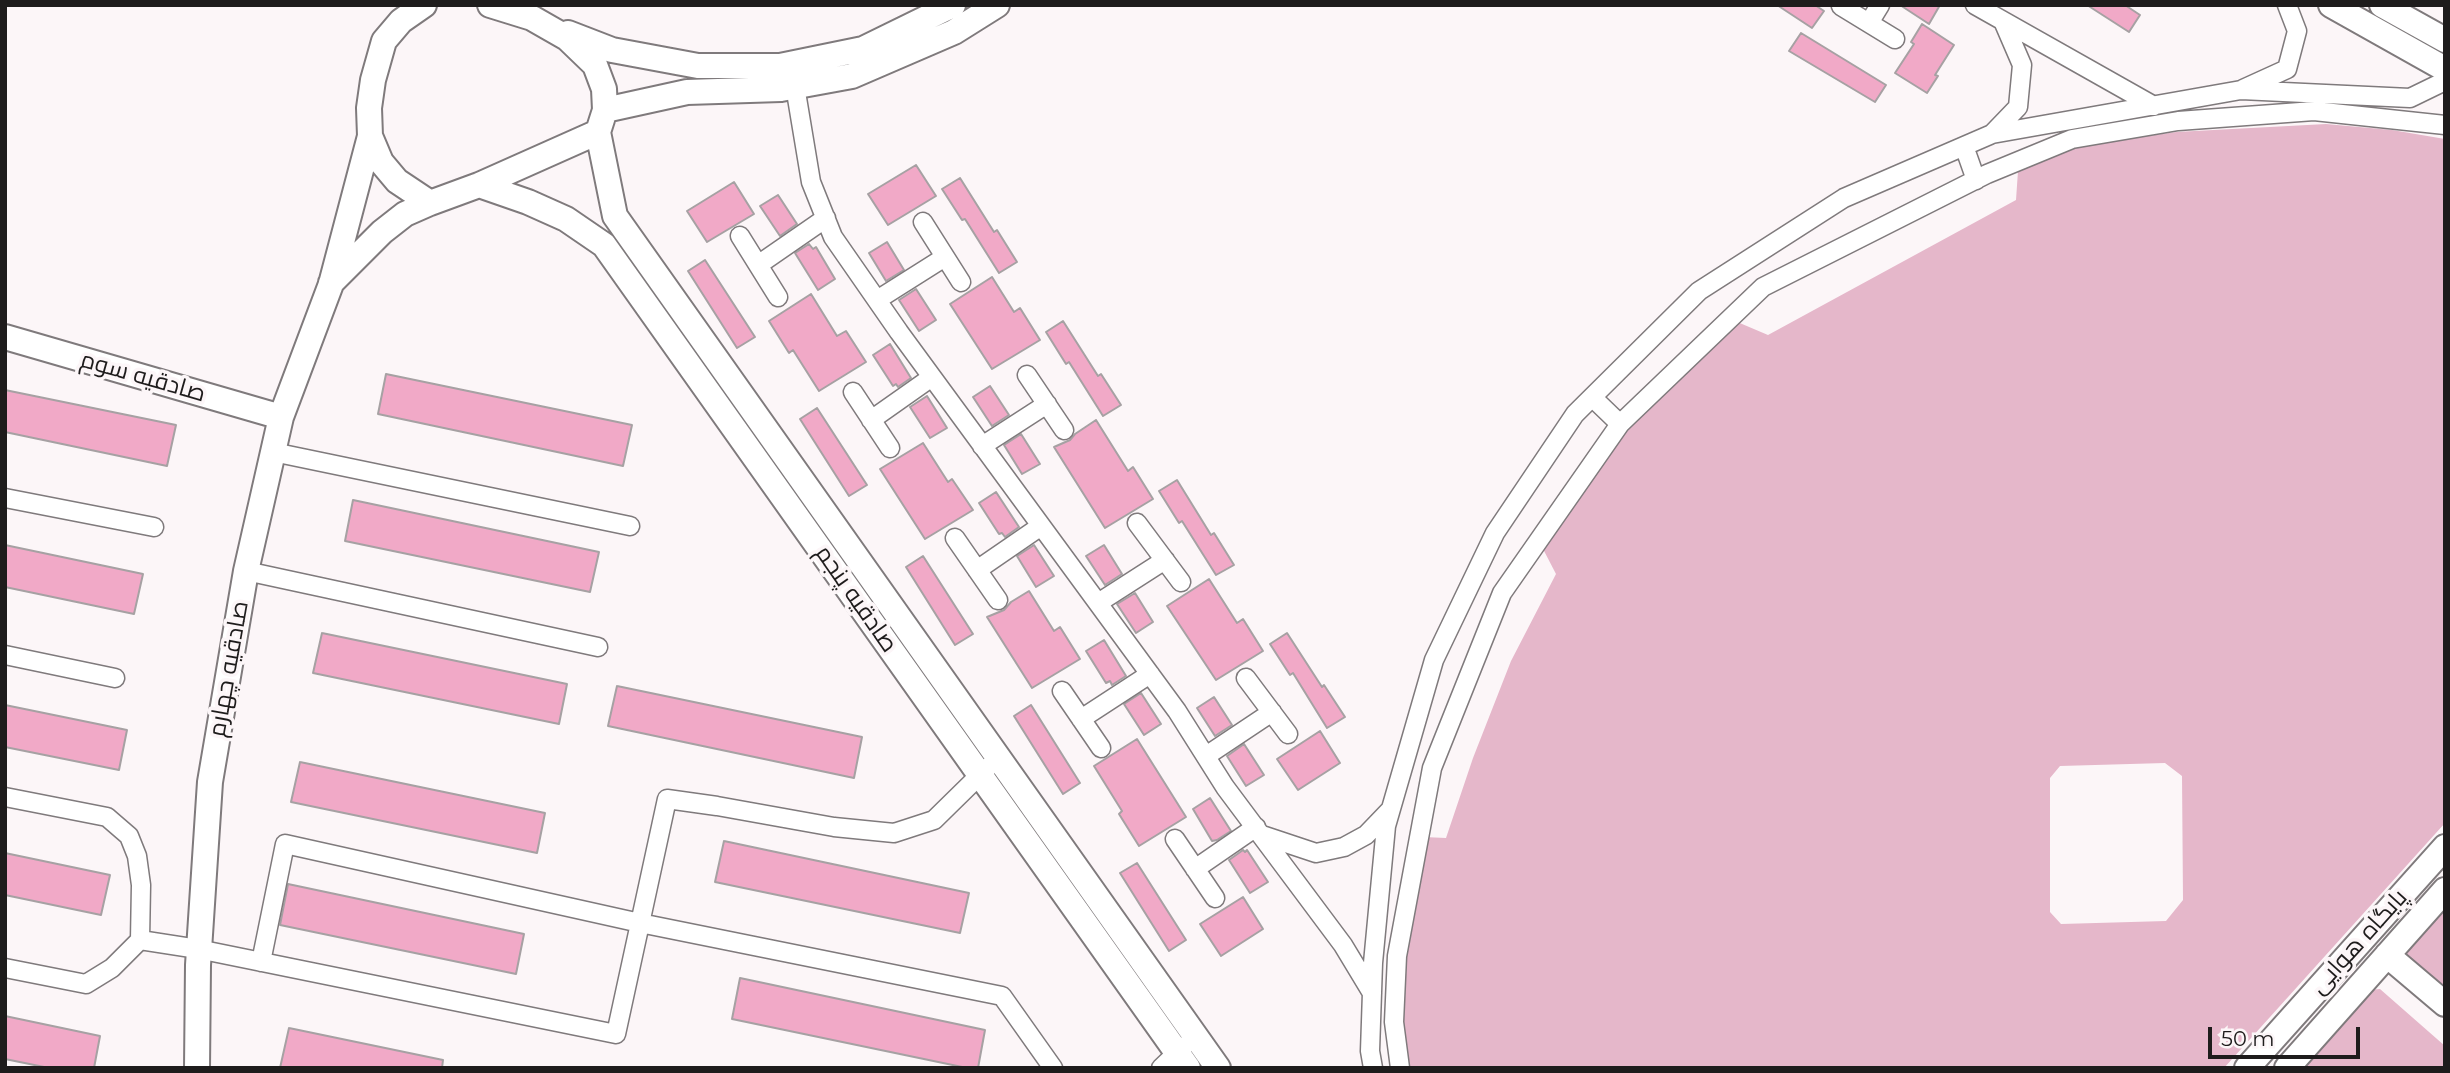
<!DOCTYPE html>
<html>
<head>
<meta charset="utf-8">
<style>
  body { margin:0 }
  #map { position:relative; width:2450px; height:1073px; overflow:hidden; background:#fcf6f8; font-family:Montserrat,sans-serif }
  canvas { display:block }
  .frame { position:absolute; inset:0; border:7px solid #1e1c1c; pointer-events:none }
  .scale { position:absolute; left:2208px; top:1027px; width:152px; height:32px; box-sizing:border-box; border:4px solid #1e1c1c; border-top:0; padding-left:9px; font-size:21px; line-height:24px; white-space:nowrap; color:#1e1c1c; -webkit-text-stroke:5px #fcf6f8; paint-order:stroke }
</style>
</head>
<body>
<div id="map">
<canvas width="2450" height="1073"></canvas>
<div class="frame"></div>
<div class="scale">50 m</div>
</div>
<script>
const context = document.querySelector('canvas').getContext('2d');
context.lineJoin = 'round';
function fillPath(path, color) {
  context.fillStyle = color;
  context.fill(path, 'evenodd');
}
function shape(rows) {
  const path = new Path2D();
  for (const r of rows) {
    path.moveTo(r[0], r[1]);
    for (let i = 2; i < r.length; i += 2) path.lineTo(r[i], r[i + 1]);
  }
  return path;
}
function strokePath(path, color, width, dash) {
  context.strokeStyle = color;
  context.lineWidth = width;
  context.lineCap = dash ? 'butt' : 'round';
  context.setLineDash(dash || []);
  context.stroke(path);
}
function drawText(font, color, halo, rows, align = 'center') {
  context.font = font + ' Montserrat,Cairo,sans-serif';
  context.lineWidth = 7;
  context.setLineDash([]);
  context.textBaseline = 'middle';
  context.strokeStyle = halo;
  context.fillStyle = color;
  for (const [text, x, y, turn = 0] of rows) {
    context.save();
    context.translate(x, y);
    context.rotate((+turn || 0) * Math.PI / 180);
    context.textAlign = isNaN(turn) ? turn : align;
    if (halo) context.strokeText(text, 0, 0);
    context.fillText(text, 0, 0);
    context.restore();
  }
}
const green = shape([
  [2326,124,2392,130,2445,139,2445,823,2224,1068,1405,1068,1398,1022,1404,958,1424,837,1446,838,1473,758,1511,661,1556,574,1542,547,1576,490,1634,421,1735,321,1768,335,2016,200,2018,171,2084,145,2176,132],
  [2165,763,2182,776,2183,900,2166,921,2061,924,2050,912,2050,778,2060,766],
  [2445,907,2445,1010,2401,955],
  [2380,989,2445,1046,2445,1068,2301,1068,2368,990]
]);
const building = shape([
  [1777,5,1815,5,1824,11,1812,28,1777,5],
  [1900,5,1940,5,1929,24,1900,5],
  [2087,5,2125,5,2140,15,2129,32,2087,5],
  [1922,24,1954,45,1935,75,1938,76,1927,93,1895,73,1914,44,1911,42,1922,24],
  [1801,33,1886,85,1875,102,1789,51,1801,33],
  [916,165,936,196,888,225,868,194,916,165],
  [960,178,994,232,997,230,1017,262,999,273,965,219,962,220,942,189,960,178],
  [734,182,754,214,707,242,687,211,734,182],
  [778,195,797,224,780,236,760,206,778,195],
  [887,242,904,270,886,281,869,253,887,242],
  [809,244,813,249,816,247,835,279,818,290,795,253,809,244],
  [705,260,755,337,737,348,688,271,705,260],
  [992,277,1014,312,1020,308,1040,340,992,369,950,304,992,277],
  [916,289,936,320,919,331,899,300,916,289],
  [811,294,837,336,846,331,866,362,819,391,793,350,789,353,769,321,811,294],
  [1063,321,1098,376,1101,374,1121,405,1103,416,1069,362,1066,364,1046,332,1063,321],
  [890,344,911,378,898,387,896,384,893,386,873,355,890,344],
  [386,374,632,425,623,466,378,414,386,374],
  [990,386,1009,415,992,426,973,397,990,386],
  [5,390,176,425,167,466,5,432,5,390],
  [927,396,947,428,930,438,910,407,927,396],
  [817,408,867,485,849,496,800,419,817,408],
  [1096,420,1128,471,1133,467,1153,499,1105,528,1054,447,1070,440,1075,434,1096,420],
  [1021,434,1040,464,1022,474,1004,445,1021,434],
  [923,443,948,482,952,479,973,510,925,539,880,469,923,443],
  [1177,480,1211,535,1214,533,1234,565,1216,575,1182,521,1179,523,1159,491,1177,480],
  [996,492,1019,527,1005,537,1002,533,999,534,979,503,996,492],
  [353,500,599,552,590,592,345,541,353,500],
  [5,545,143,574,134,614,5,587,5,545],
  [1034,545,1054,576,1036,587,1017,556,1034,545],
  [1104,545,1122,574,1105,585,1086,556,1104,545],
  [923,556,973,634,955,645,906,567,923,556],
  [1209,579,1237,623,1243,619,1263,651,1216,680,1167,606,1209,579],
  [1029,591,1054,631,1060,627,1080,659,1032,688,987,617,1004,610,1011,602,1029,591],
  [1135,593,1153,622,1136,633,1117,604,1135,593],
  [322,633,567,684,559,724,313,673,322,633],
  [1287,633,1322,687,1324,685,1345,717,1327,728,1293,673,1290,675,1270,644,1287,633],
  [1104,640,1126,676,1112,685,1110,681,1106,683,1086,651,1104,640],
  [617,686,862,737,854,778,608,726,617,686],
  [1141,693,1161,724,1144,735,1124,704,1141,693],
  [1214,697,1232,725,1215,736,1197,708,1214,697],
  [5,705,127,730,119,770,5,747,5,705],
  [1031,705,1080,783,1063,794,1014,716,1031,705],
  [1320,731,1340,763,1298,790,1277,759,1320,731],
  [1137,739,1186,817,1139,846,1119,814,1122,811,1094,766,1137,739],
  [1244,744,1264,775,1246,786,1227,756,1244,744],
  [300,762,545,813,537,853,291,802,300,762],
  [1210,798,1231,831,1217,840,1212,841,1193,809,1210,798],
  [724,841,969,893,960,933,715,882,724,841],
  [1243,850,1245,852,1247,850,1268,882,1250,893,1229,860,1243,850],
  [5,853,110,875,101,915,5,895,5,853],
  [1137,863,1186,940,1169,951,1120,873,1137,863],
  [288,884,524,934,516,974,280,925,288,884],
  [1243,897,1263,929,1221,956,1200,924,1243,897],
  [740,978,985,1030,978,1068,967,1068,732,1019,740,978],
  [5,1016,100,1036,94,1068,49,1068,5,1059,5,1016],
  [289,1028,443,1060,442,1068,280,1068,289,1028]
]);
const street = shape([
  [1975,5,2154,106],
  [1841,6,1895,39],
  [1869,23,1880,5],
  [795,86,811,182,833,237,899,332,1177,711,1225,787,1343,945,1372,993],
  [2243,89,2287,69,2297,31,2287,5],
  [1992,134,2018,107,2022,65,2003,21],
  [1964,146,1976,180],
  [923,222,961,282],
  [740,236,778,297],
  [758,265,826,218],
  [877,300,945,257],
  [1027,375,1064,430],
  [853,392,890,448],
  [1592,397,1620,424],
  [871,420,932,377],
  [982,446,1047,404],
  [273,452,630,526],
  [5,498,154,527],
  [1137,523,1181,582],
  [955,538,998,600],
  [977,570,1041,526],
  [246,571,598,647],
  [1098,603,1165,560],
  [5,655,115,678],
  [1246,678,1288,734],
  [1062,691,1101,748],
  [1081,719,1150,674],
  [1206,756,1272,712],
  [5,797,107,817,129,836,137,856,141,885,140,940],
  [1262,835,1316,853,1344,847,1366,835,1391,809],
  [1175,839,1215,898],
  [1195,869,1256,827],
  [261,962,285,844,640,923,1002,996,1053,1068],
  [5,968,86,984,112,968,140,940,198,949,616,1034,667,799,717,806,834,827,894,833,934,820,988,767],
  [1161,1068,1184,1046],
  [1373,1068,1370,1051,1373,963,1386,826,1434,660,1495,533,1575,414,1699,291,1844,198,1992,134,2241,90,2410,98,2445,81],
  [1400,1068,1394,1022,1397,956,1432,768,1502,593,1620,424,1763,287,1987,174,2072,139,2178,121,2314,111,2445,125]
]);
const secondary = shape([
  [424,5,401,21,384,41,373,80,369,108,370,136,381,162,397,181,430,203,479,185,598,132,605,110,604,89,595,65,567,38,532,18,490,5],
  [2331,5,2445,69],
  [2382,5,2445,40],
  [568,33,612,50,698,66,780,66,863,49,953,5],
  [605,110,687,92,781,89,852,76,954,32,997,5],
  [598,132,615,216,1218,1068],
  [479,185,528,202,566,219,604,245,1188,1068],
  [331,283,382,232,405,214,430,203],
  [5,337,281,417],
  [2387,955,2445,1004],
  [197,1068,198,965,210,782,246,571,281,417,331,284,370,136],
  [2247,1068,2445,847],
  [2287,1068,2445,890]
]);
const streetNames = [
  ["صادقیه سوم",143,377,16],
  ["صادقیه پنجم",856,599,55],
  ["صادقیه چهارم",229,669,-80],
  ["پایگاه هوایی",2359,942,-48]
];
fillPath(green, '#e5b7ca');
fillPath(building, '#f1a9c7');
strokePath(building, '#a6a1a3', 2);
strokePath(street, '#7f7a7c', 21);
strokePath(secondary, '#7f7a7c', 28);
strokePath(street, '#fff', 18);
strokePath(secondary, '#fff', 24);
drawText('24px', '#1e1c1c', '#fcf6f8', streetNames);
</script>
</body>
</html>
